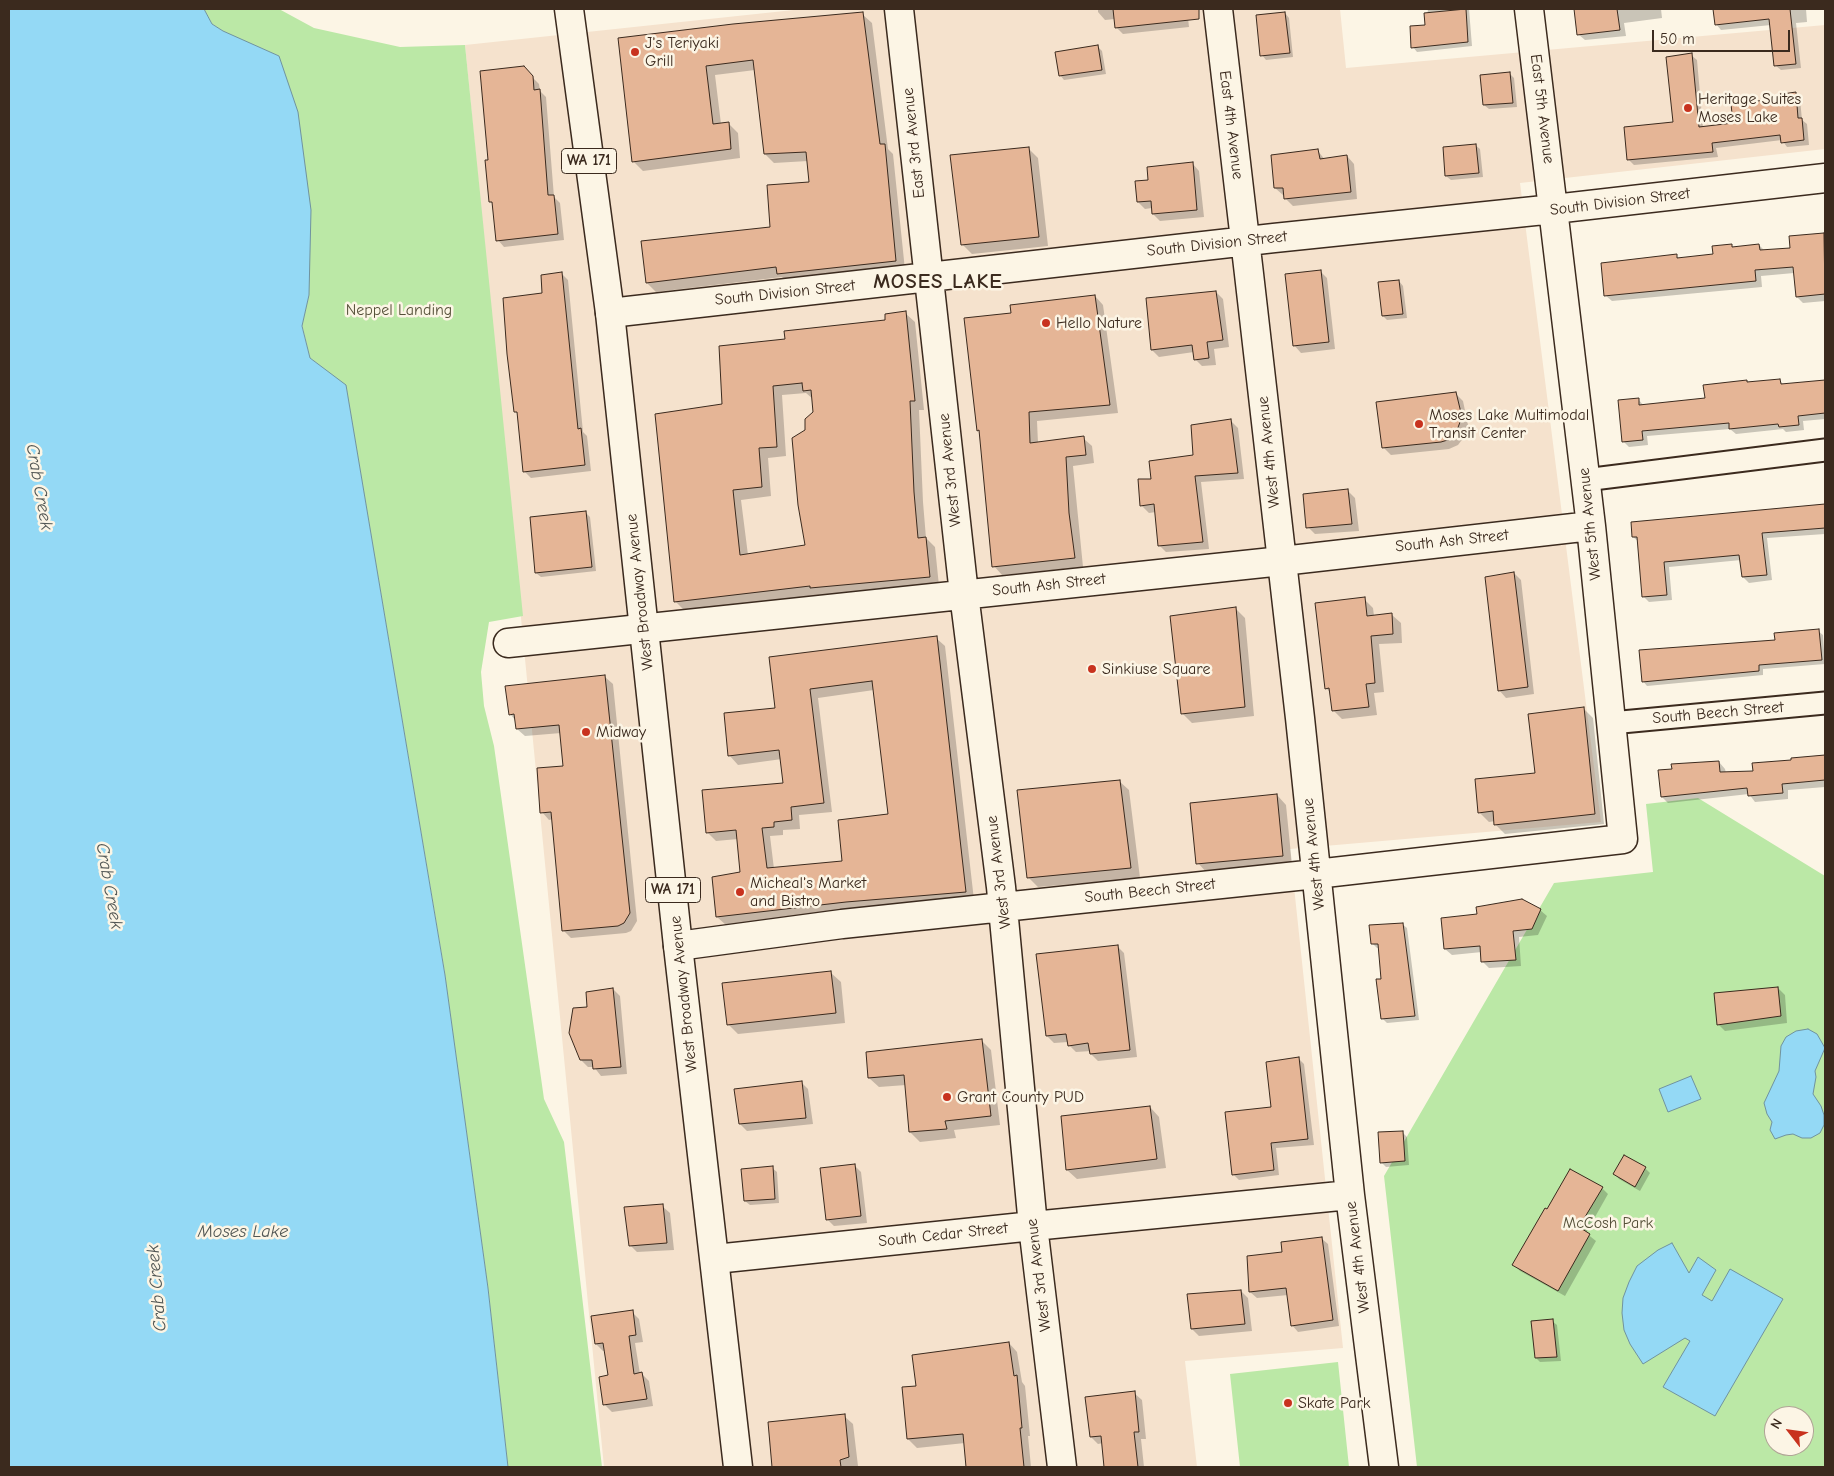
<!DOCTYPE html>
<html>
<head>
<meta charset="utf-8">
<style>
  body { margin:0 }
  #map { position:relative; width:1834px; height:1476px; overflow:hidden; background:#fcf5e5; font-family:"Comic Neue",sans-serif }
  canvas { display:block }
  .frame { position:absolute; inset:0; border:10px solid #3b2a1e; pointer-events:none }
  .north { position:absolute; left:1764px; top:1406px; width:50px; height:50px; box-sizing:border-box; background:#fcf5e5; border:1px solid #afa495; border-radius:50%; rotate:300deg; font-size:14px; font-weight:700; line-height:20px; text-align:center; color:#3b2a1e }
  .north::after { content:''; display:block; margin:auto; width:18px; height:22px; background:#c8321e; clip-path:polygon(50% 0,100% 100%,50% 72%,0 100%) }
  .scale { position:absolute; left:1652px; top:30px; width:138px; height:22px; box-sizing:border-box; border:2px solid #3b2a1e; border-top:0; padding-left:6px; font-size:15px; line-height:18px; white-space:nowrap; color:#3b2a1e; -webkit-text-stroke:4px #fcf5e5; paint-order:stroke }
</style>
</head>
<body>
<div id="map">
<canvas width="1834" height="1476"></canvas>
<div class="frame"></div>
<div class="north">N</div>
<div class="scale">50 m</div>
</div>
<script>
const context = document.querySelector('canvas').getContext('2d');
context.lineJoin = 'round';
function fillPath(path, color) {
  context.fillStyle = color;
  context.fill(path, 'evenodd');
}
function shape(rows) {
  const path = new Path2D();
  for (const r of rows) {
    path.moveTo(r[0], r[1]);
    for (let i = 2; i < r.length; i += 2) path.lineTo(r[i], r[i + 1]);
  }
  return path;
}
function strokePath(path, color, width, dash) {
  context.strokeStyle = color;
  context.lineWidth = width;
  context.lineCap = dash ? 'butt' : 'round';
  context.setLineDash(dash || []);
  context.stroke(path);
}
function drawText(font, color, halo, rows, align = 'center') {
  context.font = font + ' "Comic Neue",sans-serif';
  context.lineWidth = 5;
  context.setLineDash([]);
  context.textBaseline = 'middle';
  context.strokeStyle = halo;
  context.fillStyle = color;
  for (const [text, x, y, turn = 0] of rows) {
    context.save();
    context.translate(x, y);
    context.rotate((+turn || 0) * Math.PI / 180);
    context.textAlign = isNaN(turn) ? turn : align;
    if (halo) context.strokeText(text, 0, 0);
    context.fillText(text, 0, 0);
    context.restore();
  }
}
const built = shape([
  [803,9,1340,9,1346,68,1825,25,1825,149,1520,183,1601,822,1290,849,1343,1348,1185,1361,1197,1467,604,1467,465,45]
]);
const green = shape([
  [204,9,279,9,314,28,400,47,465,45,523,616,489,622,481,672,484,706,494,746,544,1099,564,1142,602,1467,508,1467,488,1288,444,968,346,386,310,358,302,325,309,295,279,56,229,35,212,24],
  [1698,798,1825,876,1825,1467,1417,1467,1384,1176,1554,883,1653,872,1646,804],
  [1774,1416,1804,1416,1804,1446,1774,1446],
  [1338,1362,1349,1467,1240,1467,1230,1374]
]);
const water = shape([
  [9,9,204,9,212,24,223,31,279,56,298,112,311,210,309,295,302,326,310,358,346,385,445,975,488,1288,508,1467,9,1467,9,9],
  [1808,1029,1817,1034,1825,1048,1815,1071,1816,1077,1813,1094,1821,1106,1824,1115,1824,1125,1820,1133,1811,1138,1802,1138,1793,1134,1786,1135,1775,1139,1770,1130,1772,1122,1767,1114,1764,1103,1779,1071,1781,1046,1786,1037,1796,1031,1808,1029],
  [1691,1076,1701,1099,1668,1112,1659,1089,1691,1076],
  [1672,1243,1689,1273,1698,1257,1716,1270,1702,1295,1712,1301,1730,1269,1783,1299,1715,1416,1663,1387,1690,1341,1685,1338,1643,1364,1630,1344,1624,1330,1622,1313,1623,1298,1629,1282,1637,1266,1658,1250,1672,1243]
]);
const shadow = shape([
  [1098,9,1187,9,1189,27,1123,34,1116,27,1115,19,1105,20,1098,12],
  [1428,9,1469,9,1472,46,1417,52,1413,47,1426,26],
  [1575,9,1661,9,1662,18,1624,23,1626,36,1585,40,1578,34],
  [1714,9,1806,9,1807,22,1796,23,1801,68,1781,70,1775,65,1771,25,1721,30,1716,24],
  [1285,13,1289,18,1293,57,1266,60,1262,55],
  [862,14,872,23,888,149,893,154,905,270,788,283,782,277,656,292,647,283,642,242,772,228,811,184,808,161,774,163,765,154,755,70,715,75,721,124,728,123,738,133,740,158,643,171,634,162,619,39],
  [1098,47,1102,51,1106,74,1064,80,1060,75],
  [1691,55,1697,60,1703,128,1734,124,1777,100,1795,94,1800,99,1802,120,1807,124,1809,145,1787,147,1782,140,1716,148,1718,157,1634,165,1629,160,1674,123],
  [523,68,539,84,540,91,546,97,554,197,560,203,564,240,504,247,498,240,494,205,490,201],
  [1509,73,1514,78,1517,107,1489,109,1484,105],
  [1475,145,1480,149,1483,177,1451,180,1446,176,1444,148],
  [1028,148,1038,158,1048,246,972,254,962,244],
  [1318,151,1325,160,1347,156,1354,164,1357,199,1293,206,1286,199,1285,195,1283,195,1275,188],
  [1192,163,1199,171,1204,217,1160,221,1153,214,1152,208,1145,209,1138,202,1150,181],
  [1823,234,1825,236,1825,301,1803,303,1797,297,1794,273,1761,276,1762,287,1612,301,1605,295,1676,256,1680,259,1715,256,1732,246,1734,248,1759,245,1765,251,1792,249],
  [1320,271,1327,278,1335,349,1301,353,1294,345],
  [562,274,568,280,583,432,587,436,591,471,531,478,524,471,518,414,515,411,544,294],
  [1399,281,1403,286,1407,318,1387,320,1383,316],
  [1216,292,1223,299,1229,347,1214,349,1216,365,1202,366,1195,359,1194,352,1159,357,1152,350],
  [1095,296,1103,305,1118,413,1037,421,1038,443,1083,438,1092,446,1094,463,1073,466,1083,567,1002,575,994,566,980,432,978,430,1013,314],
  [905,313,915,322,924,410,919,410,923,502,926,538,935,547,939,586,821,597,819,595,685,611,675,601,723,405],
  [806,393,813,399,814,413,807,431,807,546,748,555,741,500,771,496,768,458,786,456,782,395],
  [1747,381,1749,384,1780,381,1784,385,1825,382,1825,419,1803,421,1804,430,1786,432,1783,429,1736,434,1730,429,1647,436,1648,445,1629,447,1623,441,1638,399,1644,406,1706,399],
  [1456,394,1463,401,1468,425,1464,437,1458,445,1449,449,1391,455,1384,448],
  [1231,421,1238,428,1244,479,1201,482,1209,549,1166,552,1159,545,1156,512,1149,513,1142,506,1152,480,1194,457],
  [1348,491,1355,498,1359,531,1315,534,1308,527],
  [1825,505,1825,534,1767,538,1772,580,1749,583,1743,577,1741,560,1669,567,1672,600,1649,602,1643,596,1639,542,1633,537,1632,523],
  [585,512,590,517,596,571,541,577,536,573],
  [1514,573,1521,580,1534,694,1506,698,1499,690],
  [1364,599,1373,608,1374,616,1392,615,1401,623,1402,643,1379,644,1384,692,1374,693,1377,715,1342,719,1333,710,1331,693,1326,688],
  [1236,609,1245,618,1254,716,1192,723,1182,713],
  [1818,631,1823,635,1825,664,1763,669,1763,675,1647,686,1643,681,1777,641],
  [936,638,945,646,974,900,855,910,726,925,717,917,741,873,738,839,716,841,708,833,784,784,782,759,738,765,730,756,725,714,776,709,770,658],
  [874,690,890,815,844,862,774,869,770,836,783,835,783,830,800,829,799,815,832,812,818,698],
  [605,677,613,684,637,921,631,931,626,933,571,938,564,931,553,819,549,820,542,812,564,767,561,733,525,736,517,729,516,721,510,714],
  [1583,708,1593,718,1604,824,1505,834,1495,824,1495,821,1489,822,1480,813,1536,774],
  [1825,756,1825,787,1788,790,1788,799,1755,802,1749,794,1668,803,1662,797,1719,762,1725,769,1726,773,1754,772,1792,761,1792,759],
  [1119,781,1129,790,1140,878,1038,887,1028,877],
  [1277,795,1286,805,1292,865,1207,873,1198,863],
  [1540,910,1547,916,1538,935,1519,937,1521,966,1489,968,1483,962,1482,952,1452,955,1445,949],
  [1402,924,1407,928,1419,1020,1387,1023,1382,1018,1382,980,1379,948,1377,948,1372,943],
  [1117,946,1124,953,1137,1057,1098,1061,1091,1054,1091,1051,1076,1052,1069,1045,1068,1042,1054,1043,1047,1036],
  [831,973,841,982,845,1023,738,1034,728,1024],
  [1778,988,1785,995,1787,1023,1725,1031,1718,1024],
  [613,989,620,996,627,1074,601,1076,594,1067,588,1067,581,1060,588,1008],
  [981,1040,991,1050,1000,1125,954,1130,956,1138,920,1142,910,1132,906,1085,879,1087,869,1078],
  [1298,1058,1304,1064,1314,1145,1276,1148,1279,1175,1239,1180,1233,1174,1272,1108],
  [801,1082,808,1089,813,1124,747,1131,740,1124],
  [1150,1107,1159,1117,1166,1168,1077,1179,1067,1170],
  [1403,1133,1407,1137,1409,1165,1386,1167,1382,1163],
  [1624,1156,1645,1168,1650,1173,1640,1191,1619,1179,1615,1174],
  [854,1165,861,1172,867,1223,834,1226,827,1219],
  [772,1168,777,1172,779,1203,750,1205,745,1201],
  [1602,1188,1608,1194,1586,1233,1596,1241,1565,1296,1520,1271,1514,1264,1547,1210],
  [662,1206,670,1213,674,1250,637,1252,630,1245],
  [1321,1238,1328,1244,1339,1326,1298,1332,1292,1325,1288,1295,1257,1298,1250,1292,1284,1253],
  [1241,1291,1248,1298,1252,1331,1199,1336,1192,1329],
  [632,1312,639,1319,643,1342,635,1343,640,1374,642,1374,649,1381,653,1406,612,1412,605,1405,609,1376,606,1351,603,1351,596,1344],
  [1552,1321,1557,1325,1561,1361,1540,1362,1536,1358],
  [1009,1343,1017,1352,1022,1382,1025,1386,1030,1436,1028,1436,1031,1467,968,1467,965,1443,917,1448,908,1439,903,1389,918,1387],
  [1134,1393,1142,1400,1146,1439,1141,1439,1144,1467,1105,1467,1103,1443,1098,1444,1091,1437],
  [844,1416,853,1424,858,1466,852,1467,774,1467,769,1423]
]);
const building = shape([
  [1113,9,1199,9,1199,19,1115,28,1113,9],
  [1466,9,1468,42,1411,48,1410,26,1425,25,1424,13,1466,9],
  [1574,9,1617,9,1620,30,1577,35,1574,9],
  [1713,9,1790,9,1796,64,1774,66,1769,19,1715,25,1713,9],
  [863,12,880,144,885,144,896,261,777,274,776,267,646,283,641,241,770,227,767,185,809,182,806,152,764,154,753,60,706,66,713,124,729,122,731,149,632,162,618,38,733,24,863,12],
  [1285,12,1290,53,1260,56,1256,15,1285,12],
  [1098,45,1102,70,1059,76,1055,52,1098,45],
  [1692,53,1699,127,1733,123,1731,104,1776,99,1776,95,1796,92,1798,118,1802,118,1804,140,1781,143,1780,135,1712,143,1713,152,1627,160,1624,127,1673,122,1666,57,1692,53],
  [524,66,533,76,534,90,540,89,548,195,554,195,558,234,496,241,492,202,489,202,485,160,488,160,480,71,524,66],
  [1510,72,1513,103,1483,105,1480,75,1510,72],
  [1476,144,1479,173,1445,176,1443,147,1476,144],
  [1029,147,1039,237,961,245,950,155,1029,147],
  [1318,149,1320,159,1347,155,1351,192,1284,199,1283,188,1274,188,1271,155,1318,149],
  [1193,162,1197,210,1152,214,1151,201,1137,202,1135,181,1148,180,1147,167,1193,162],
  [1824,233,1825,294,1796,297,1793,267,1755,270,1756,281,1604,296,1601,263,1677,254,1677,258,1713,254,1712,246,1732,244,1732,247,1759,244,1760,250,1790,248,1789,236,1824,233],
  [1321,270,1329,342,1293,346,1285,274,1321,270],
  [562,272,578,429,581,428,585,465,523,472,517,412,514,412,507,354,503,298,542,293,541,275,562,272],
  [1399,280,1403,314,1382,316,1378,282,1399,280],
  [1216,291,1223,340,1207,342,1209,358,1194,360,1192,345,1151,350,1146,298,1216,291],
  [1095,295,1110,405,1029,412,1030,443,1084,436,1086,455,1066,457,1069,513,1075,558,992,567,979,430,977,431,964,318,1011,313,1010,305,1095,295],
  [906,311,915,401,910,401,914,492,918,538,926,537,930,577,810,588,810,586,674,602,655,414,722,404,719,346,785,339,784,331,885,320,885,314,906,311],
  [802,383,803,391,811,390,813,412,805,419,805,430,792,438,798,505,805,545,740,555,733,490,762,487,759,448,777,447,773,386,802,383],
  [1780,379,1781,384,1825,380,1825,413,1798,416,1799,425,1779,427,1778,424,1729,429,1729,423,1642,431,1643,440,1622,442,1618,400,1639,398,1639,405,1705,398,1703,385,1747,380,1747,382,1780,379],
  [1456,392,1462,417,1457,430,1451,439,1441,442,1382,448,1376,402,1456,392],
  [1231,419,1238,473,1195,476,1203,542,1158,546,1154,504,1140,506,1138,479,1151,479,1149,461,1193,455,1191,425,1231,419],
  [1348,489,1352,524,1306,528,1303,494,1348,489],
  [1825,504,1825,528,1762,533,1767,575,1742,577,1739,555,1664,562,1667,595,1642,597,1637,537,1632,537,1631,522,1825,504],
  [586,511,592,567,535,573,530,517,586,511],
  [1514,572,1528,687,1498,691,1485,577,1514,572],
  [1365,597,1367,616,1392,613,1393,634,1371,636,1375,683,1366,684,1369,707,1332,711,1329,688,1325,689,1315,603,1365,597],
  [1236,607,1245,707,1181,714,1170,616,1236,607],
  [1819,629,1822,660,1759,665,1759,671,1642,682,1639,650,1775,640,1774,633,1819,629],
  [937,636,966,892,846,902,716,917,712,877,740,872,736,830,706,833,702,790,783,783,779,750,728,756,724,713,775,708,769,657,937,636],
  [872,681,888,814,838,820,842,861,767,868,762,828,774,827,774,822,792,820,791,807,824,803,810,689,872,681],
  [605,675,630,913,624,923,618,926,562,931,551,812,540,813,537,768,563,766,559,725,516,729,514,714,509,715,505,686,605,675],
  [1584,707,1595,814,1494,825,1493,811,1478,813,1475,779,1535,773,1528,714,1584,707],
  [1825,755,1825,780,1782,784,1783,793,1748,796,1747,788,1661,797,1658,770,1672,769,1671,764,1719,761,1720,772,1753,771,1752,763,1791,760,1791,758,1825,755],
  [1120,780,1131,868,1027,878,1017,790,1120,780],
  [1277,794,1283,856,1196,864,1190,803,1277,794],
  [1522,899,1541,909,1532,929,1513,931,1516,960,1481,962,1480,946,1444,949,1441,918,1477,914,1476,907,1522,899],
  [1403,923,1415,1016,1381,1019,1376,979,1381,979,1378,944,1371,944,1369,925,1403,923],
  [1118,945,1130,1050,1090,1054,1088,1043,1068,1046,1066,1034,1046,1036,1036,954,1118,945],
  [831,971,836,1013,727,1025,722,983,831,971],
  [1778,987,1781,1016,1717,1025,1714,993,1778,987],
  [613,988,621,1067,593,1069,592,1060,580,1060,569,1033,573,1008,587,1007,586,992,613,988],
  [982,1039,991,1116,945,1121,947,1129,909,1132,904,1075,868,1078,866,1052,982,1039],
  [1299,1057,1308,1139,1271,1143,1274,1170,1232,1175,1225,1112,1271,1107,1266,1062,1299,1057],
  [802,1081,806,1118,739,1124,734,1089,802,1081],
  [1150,1106,1157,1159,1066,1170,1061,1116,1150,1106],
  [1403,1131,1405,1161,1380,1163,1378,1132,1403,1131],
  [1624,1155,1646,1167,1635,1187,1613,1174,1624,1155],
  [855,1164,861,1216,826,1220,820,1168,855,1164],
  [773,1166,775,1199,744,1201,741,1169,773,1166],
  [1570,1169,1603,1187,1579,1227,1590,1234,1558,1291,1512,1265,1545,1208,1547,1209,1570,1169],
  [663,1204,667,1243,629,1246,624,1207,663,1204],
  [1322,1237,1333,1320,1291,1326,1286,1288,1249,1292,1247,1256,1282,1252,1281,1242,1322,1237],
  [1241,1290,1245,1324,1191,1329,1187,1294,1241,1290],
  [633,1310,636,1335,629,1336,634,1374,642,1372,647,1399,603,1405,599,1377,608,1375,603,1343,595,1344,591,1316,633,1310],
  [1553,1319,1557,1357,1535,1358,1531,1321,1553,1319],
  [1009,1342,1014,1376,1017,1375,1022,1428,1020,1428,1024,1467,966,1467,963,1434,907,1439,902,1387,916,1386,912,1355,1009,1342],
  [1135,1391,1139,1432,1134,1432,1138,1467,1104,1467,1101,1436,1090,1437,1085,1397,1135,1391],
  [845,1414,849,1457,840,1460,841,1467,772,1467,768,1422,845,1414]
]);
const street = shape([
  [1585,480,1825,450],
  [1611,723,1825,703]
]);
const secondary = shape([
  [899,9,964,594,1001,887,1033,1226,1062,1467],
  [1218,9,1249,274,1300,718,1350,1195,1384,1467],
  [610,313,1274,238,1554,209,1825,178],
  [508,643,1282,561,1591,526],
  [678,946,842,924,1316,874,1623,839,1591,526,1529,9],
  [715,1259,1033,1226,1350,1195]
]);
const primary = shape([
  [569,9,610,313,678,946,738,1467]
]);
const markers = [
  [635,52,5,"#c8321e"],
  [1688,108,5,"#c8321e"],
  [1046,323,5,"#c8321e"],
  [1419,424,5,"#c8321e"],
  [1092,669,5,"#c8321e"],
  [586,732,5,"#c8321e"],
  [740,892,5,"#c8321e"],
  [947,1097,5,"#c8321e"],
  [1288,1403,5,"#c8321e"]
];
const shields = [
  [589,161,55],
  [673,890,55]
];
const shieldNames = [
  ["WA 171",589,161],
  ["WA 171",673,890]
];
const poiNames = [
  ["J's Teriyaki",645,43],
  ["Grill",645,61],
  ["Heritage Suites",1698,99],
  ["Moses Lake",1698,117],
  ["Hello Nature",1056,323],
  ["Moses Lake Multimodal",1429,415],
  ["Transit Center",1429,433],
  ["Sinkiuse Square",1102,669],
  ["Midway",596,732],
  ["Micheal's Market",750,883],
  ["and Bistro",750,901],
  ["Grant County PUD",957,1097],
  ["Skate Park",1298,1403]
];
const streetNames = [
  ["East 5th Avenue",1542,109,83],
  ["East 4th Avenue",1231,125,83],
  ["East 3rd Avenue",914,143,-96],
  ["South Division Street",1620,202,-7],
  ["South Division Street",1217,244,-6],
  ["South Division Street",785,293,-6],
  ["West 4th Avenue",1269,452,-96],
  ["West 3rd Avenue",950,470,-96],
  ["West 5th Avenue",1590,524,-96],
  ["South Ash Street",1452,541,-6],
  ["South Ash Street",1049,585,-6],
  ["West Broadway Avenue",640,592,-96],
  ["South Beech Street",1718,713,-5],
  ["West 4th Avenue",1314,854,-96],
  ["West 3rd Avenue",999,872,-97],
  ["South Beech Street",1150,891,-6],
  ["West Broadway Avenue",684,994,-96],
  ["South Cedar Street",943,1235,-6],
  ["West 4th Avenue",1358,1257,-97],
  ["West 3rd Avenue",1039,1275,-97]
];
const parkNames = [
  ["Neppel Landing",399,310],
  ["McCosh Park",1608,1223]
];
const waterNames = [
  ["Crab Creek",39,487,80],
  ["Crab Creek",109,886,80],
  ["Moses Lake",243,1232],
  ["Crab Creek",157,1288,-95]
];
const districtNames = [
  ["MOSES LAKE",938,282]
];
fillPath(built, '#f5e2cd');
fillPath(green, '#bbe8a6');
fillPath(water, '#94d9f5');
strokePath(water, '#70939f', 1);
fillPath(shadow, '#0003');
fillPath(building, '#e5b596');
strokePath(building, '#3b2a1e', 1);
strokePath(street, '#3b2a1e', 25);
strokePath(secondary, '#3b2a1e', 31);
strokePath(primary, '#3b2a1e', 31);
strokePath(street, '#fcf5e5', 21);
strokePath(secondary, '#fcf5e5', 28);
strokePath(primary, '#fcf5e5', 28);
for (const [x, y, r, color] of markers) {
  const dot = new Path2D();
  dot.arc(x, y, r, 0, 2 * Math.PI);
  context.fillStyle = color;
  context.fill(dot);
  strokePath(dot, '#fcf5e5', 2);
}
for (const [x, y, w] of shields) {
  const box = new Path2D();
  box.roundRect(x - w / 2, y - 12.5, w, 25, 4);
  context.fillStyle = '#fcf5e5';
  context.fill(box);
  strokePath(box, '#3b2a1e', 1);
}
drawText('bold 15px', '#3b2a1e', null, shieldNames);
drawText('16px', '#3b2a1e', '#fcf5e5', poiNames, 'left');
drawText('16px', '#3b2a1e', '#fcf5e5', streetNames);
drawText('16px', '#555039', '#fcf5e5', parkNames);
drawText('italic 18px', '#515654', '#fcf5e5', waterNames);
context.letterSpacing = '1px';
drawText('bold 21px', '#3b2a1e', '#fcf5e5', districtNames);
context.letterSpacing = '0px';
</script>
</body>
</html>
